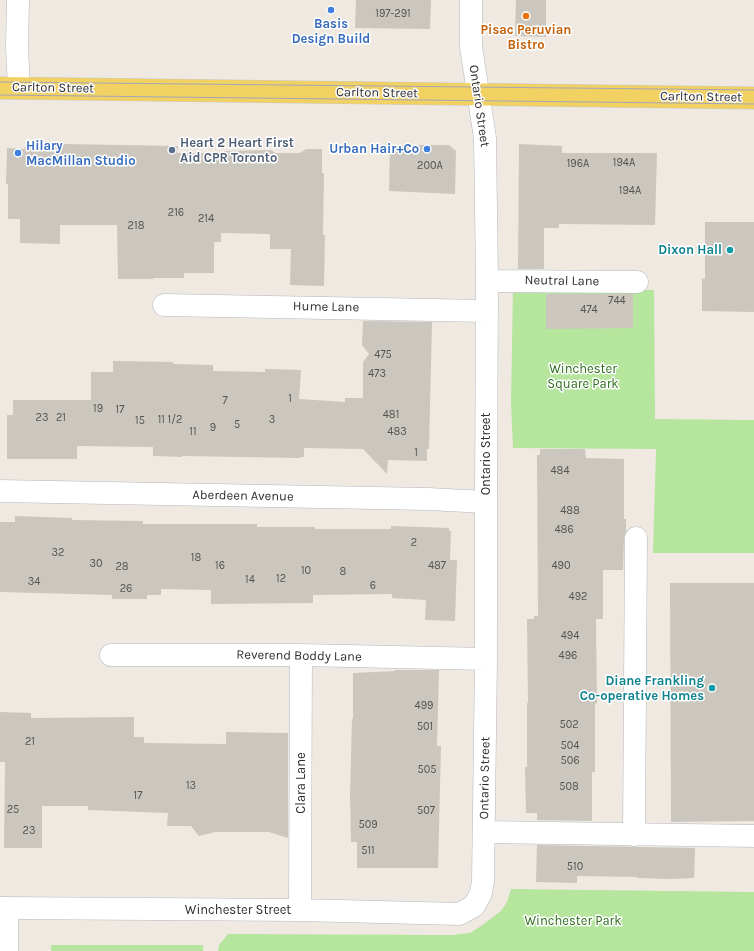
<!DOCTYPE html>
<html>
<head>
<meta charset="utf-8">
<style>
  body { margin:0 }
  canvas { display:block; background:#efe9e1 }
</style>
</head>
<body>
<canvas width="754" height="951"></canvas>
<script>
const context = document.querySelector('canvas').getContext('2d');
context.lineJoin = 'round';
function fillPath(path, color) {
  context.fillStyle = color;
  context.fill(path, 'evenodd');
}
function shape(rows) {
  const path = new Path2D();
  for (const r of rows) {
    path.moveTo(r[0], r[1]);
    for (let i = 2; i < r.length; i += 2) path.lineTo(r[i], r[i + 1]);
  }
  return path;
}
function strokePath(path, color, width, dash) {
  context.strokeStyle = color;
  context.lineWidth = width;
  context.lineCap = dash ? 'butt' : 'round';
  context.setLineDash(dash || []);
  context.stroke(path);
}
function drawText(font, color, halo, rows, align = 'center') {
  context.font = font + ' Karla,sans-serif';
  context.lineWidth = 3;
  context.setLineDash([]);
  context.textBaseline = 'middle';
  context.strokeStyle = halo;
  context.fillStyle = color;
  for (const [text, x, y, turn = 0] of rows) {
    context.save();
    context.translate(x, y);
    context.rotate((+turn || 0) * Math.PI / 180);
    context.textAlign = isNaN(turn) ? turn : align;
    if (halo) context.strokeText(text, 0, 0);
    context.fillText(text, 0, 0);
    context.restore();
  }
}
const green = shape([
  [513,287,654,290,655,419,754,420,754,553,653,553,656,449,513,448,511,403],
  [511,889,754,892,754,951,218,951,219,945,228,934,452,935,470,933,481,926,501,911,507,902],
  [51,945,203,945,203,951,51,951]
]);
const building = shape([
  [356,0,431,0,430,29,355,28],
  [516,0,546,0,546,37,515,36],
  [63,144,178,146,177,153,224,153,224,151,271,150,275,153,300,153,306,149,322,149,322,173,324,173,323,235,325,235,324,286,290,285,291,249,270,249,270,234,221,233,221,242,214,242,214,273,184,273,184,278,153,278,153,279,118,279,117,225,60,225,60,244,20,243,20,219,8,219,8,184,6,184,7,148,25,149,24,147,51,151,51,147,63,147],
  [519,144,562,146,562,153,657,153,655,225,559,224,559,228,544,228,544,269,518,269],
  [390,145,449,145,456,151,455,194,389,191],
  [705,222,754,222,754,312,702,311,702,278,705,279],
  [546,294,633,294,633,328,546,329],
  [363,321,432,322,429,449,427,449,427,461,388,460,387,474,363,449,304,448,304,457,300,457,300,458,182,456,182,457,153,456,153,447,77,446,77,459,7,459,7,415,13,415,13,400,91,400,91,372,113,372,113,361,173,362,173,364,213,365,213,371,265,372,265,369,301,370,299,399,345,402,345,398,363,398,363,362,369,354,362,345],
  [540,449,585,449,586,458,624,459,624,519,626,519,626,531,624,538,623,570,603,570,603,619,596,619,597,703,595,704,595,772,592,772,592,821,537,820,537,813,526,813,525,767,527,767,527,703,528,703,527,619,534,619,534,616,538,616,537,455,540,455],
  [15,516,72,518,72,520,143,521,143,524,257,524,257,527,315,527,315,529,391,529,391,526,449,528,449,531,451,531,450,560,457,560,455,621,425,620,426,600,392,598,392,594,313,595,313,603,211,604,211,590,161,589,161,595,147,595,147,599,112,599,112,595,0,592,0,522,15,522],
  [670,583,754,583,754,821,671,822],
  [395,670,439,670,437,746,441,746,438,868,357,868,357,842,351,842,350,794,352,719,353,719,353,673,395,671],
  [0,712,31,713,31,718,134,717,134,737,144,737,144,743,226,744,226,732,288,733,288,838,269,832,215,832,199,836,191,826,167,826,168,813,88,810,88,806,42,806,42,848,4,848,5,762,0,762],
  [537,845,695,848,694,878,672,879,637,878,637,877,577,876,577,883,536,882]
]);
const minor = shape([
  [18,0,17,47,19,88],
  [487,281,637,282],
  [164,305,487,311],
  [0,491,428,499,486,502],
  [111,655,301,655,486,659],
  [484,832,754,836],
  [634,835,636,538],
  [0,908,300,910,459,914,474,906,481,893,483,881,486,659,486,502,487,281,485,138,471,47,471,0],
  [300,910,301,655],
  [7,951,7,908]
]);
const major = shape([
  [0,88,754,98]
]);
const tram = shape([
  [0,82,754,90],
  [0,95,754,104]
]);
const markers = [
  [331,10,4,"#3f7fe0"],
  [526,16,4,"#e8710a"],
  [427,149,4,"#3f7fe0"],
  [172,150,4,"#5c6f8a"],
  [18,153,4,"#3f7fe0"],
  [730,250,4,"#0f9aa8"],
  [712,688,4,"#0f9aa8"]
];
const numberNames = [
  ["197-291",393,14],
  ["194A",624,163],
  ["196A",578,164],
  ["200A",430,166],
  ["194A",630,191],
  ["216",176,213],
  ["214",206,219],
  ["218",136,226],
  ["744",617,301],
  ["474",589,310],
  ["475",383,355],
  ["473",377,374],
  ["1",290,399],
  ["7",225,401],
  ["19",98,409],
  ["17",120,410],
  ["481",391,415],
  ["23",42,418],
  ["21",61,418],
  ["11 1/2",170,420],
  ["3",272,420],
  ["15",140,421],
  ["5",237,425],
  ["9",213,428],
  ["11",193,432],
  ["483",397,432],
  ["1",416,453],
  ["484",560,471],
  ["488",570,511],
  ["486",564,530],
  ["2",414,543],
  ["32",58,553],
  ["18",196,558],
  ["30",96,564],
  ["16",220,566],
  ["487",437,566],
  ["490",561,566],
  ["28",122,567],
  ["10",306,571],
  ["8",343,572],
  ["12",281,579],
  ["14",250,580],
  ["34",34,582],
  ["6",373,586],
  ["26",126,589],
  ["492",578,597],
  ["494",570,636],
  ["496",568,656],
  ["499",424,706],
  ["502",569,725],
  ["501",425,727],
  ["21",30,742],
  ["504",570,746],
  ["506",570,761],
  ["505",427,770],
  ["13",191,786],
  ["508",569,787],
  ["17",138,796],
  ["25",13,810],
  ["507",426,811],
  ["509",368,825],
  ["23",29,831],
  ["511",368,851],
  ["510",575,867]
];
const shopNames = [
  ["Basis",331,24],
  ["Design Build",331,39],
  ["Hilary",26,146,"left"],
  ["MacMillan Studio",26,161,"left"],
  ["Urban Hair+Co",419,149,"right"]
];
const foodNames = [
  ["Pisac Peruvian",526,30],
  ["Bistro",526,45]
];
const streetNames = [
  ["Carlton Street",53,88,1],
  ["Carlton Street",377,93,1],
  ["Carlton Street",701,97,1],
  ["Ontario Street",479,106,82],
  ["Neutral Lane",562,281,1],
  ["Hume Lane",326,307,1],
  ["Ontario Street",486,454,-90],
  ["Aberdeen Avenue",243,496,1],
  ["Reverend Boddy Lane",299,656,1],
  ["Ontario Street",485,778,-89],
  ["Clara Lane",301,783,-90],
  ["Winchester Street",238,910]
];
const serviceNames = [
  ["Heart 2 Heart First",180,143],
  ["Aid CPR Toronto",180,158]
];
const cultureNames = [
  ["Dixon Hall",722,250],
  ["Diane Frankling",704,681],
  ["Co-operative Homes",704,696]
];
const parkNames = [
  ["Winchester",583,369],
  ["Square Park",583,384],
  ["Winchester Park",573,921]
];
fillPath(green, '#b6e59e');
fillPath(building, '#cbc7bf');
strokePath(minor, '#b4b7c1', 23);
strokePath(major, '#c9c9c9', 23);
strokePath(minor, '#fff', 22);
strokePath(major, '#f2d163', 22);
strokePath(tram, '#a3a6b8', 1);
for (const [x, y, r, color] of markers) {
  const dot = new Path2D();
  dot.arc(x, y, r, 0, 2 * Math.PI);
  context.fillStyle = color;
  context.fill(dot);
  strokePath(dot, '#fff', 1.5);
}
drawText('11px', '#555452', null, numberNames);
drawText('bold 13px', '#366cbe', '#fff', shopNames);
drawText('bold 13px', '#c56008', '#fff', foodNames);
drawText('13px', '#2e2e2e', '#fff', streetNames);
drawText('bold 13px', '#4e5e75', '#fff', serviceNames, 'left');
drawText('bold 13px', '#0d838f', '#fff', cultureNames, 'right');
drawText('13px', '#2c6e1b', '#fff', parkNames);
</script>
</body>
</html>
